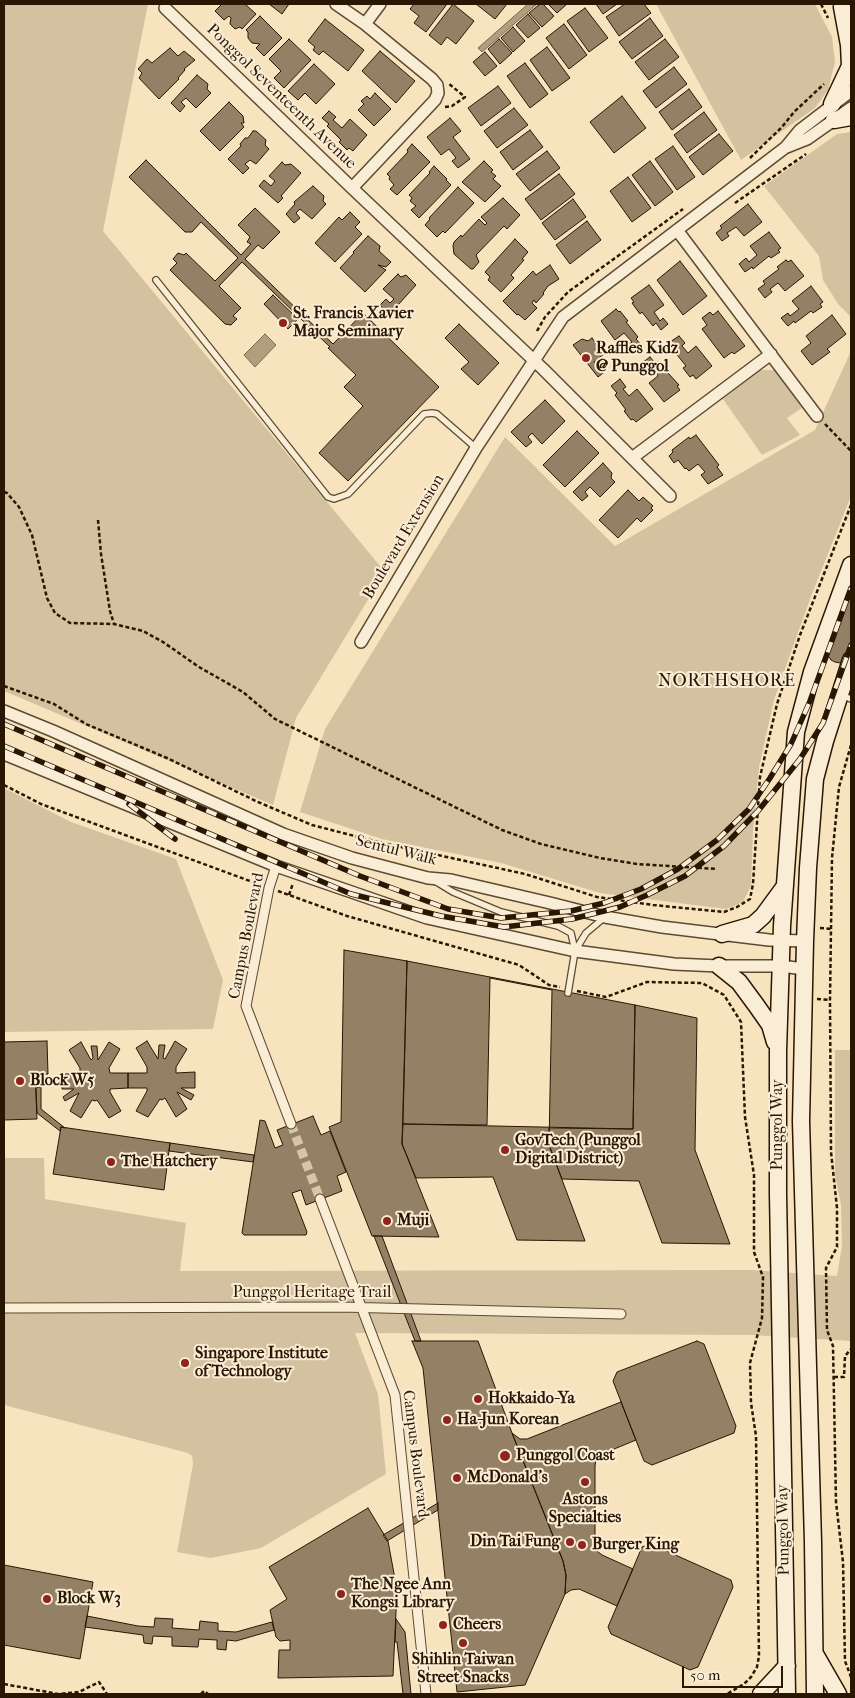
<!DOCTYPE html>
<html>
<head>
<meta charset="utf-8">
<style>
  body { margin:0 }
  #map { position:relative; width:855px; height:1698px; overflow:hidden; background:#f7e4bf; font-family:"IM FELL French Canon",serif }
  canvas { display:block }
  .frame { position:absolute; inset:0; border:5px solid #291603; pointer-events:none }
  .scale { position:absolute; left:682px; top:1666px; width:101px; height:22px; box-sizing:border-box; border:2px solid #291603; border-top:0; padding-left:6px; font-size:15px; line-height:18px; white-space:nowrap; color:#291603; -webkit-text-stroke:4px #faedd5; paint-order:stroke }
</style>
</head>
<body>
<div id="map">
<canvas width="855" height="1698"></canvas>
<div class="frame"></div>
<div class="scale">50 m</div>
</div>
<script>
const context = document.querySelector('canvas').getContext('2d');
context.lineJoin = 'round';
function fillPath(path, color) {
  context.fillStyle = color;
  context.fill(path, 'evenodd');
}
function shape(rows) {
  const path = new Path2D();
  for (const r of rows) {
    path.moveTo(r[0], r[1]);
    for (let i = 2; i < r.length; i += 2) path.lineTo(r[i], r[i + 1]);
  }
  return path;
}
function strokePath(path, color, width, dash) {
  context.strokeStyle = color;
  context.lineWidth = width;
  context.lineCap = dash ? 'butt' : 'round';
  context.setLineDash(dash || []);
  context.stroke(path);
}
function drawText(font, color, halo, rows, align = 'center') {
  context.font = font + ' "IM FELL French Canon",serif';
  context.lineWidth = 4;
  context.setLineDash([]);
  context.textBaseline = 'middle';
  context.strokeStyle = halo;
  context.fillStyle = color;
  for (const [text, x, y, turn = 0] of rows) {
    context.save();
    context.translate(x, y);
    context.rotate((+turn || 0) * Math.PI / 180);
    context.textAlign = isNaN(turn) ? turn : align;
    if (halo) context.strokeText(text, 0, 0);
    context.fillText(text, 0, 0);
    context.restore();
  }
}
const green = shape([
  [4,4,148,4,103,231,385,572,296,718,273,805,4,691],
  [656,4,815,4,832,37,835,62,828,90,815,108,741,160],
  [851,132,851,317,838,304,823,280,819,256,764,186,837,134],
  [851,351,851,496,810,599,774,700,759,767,753,831,751,886,743,902,726,909,600,893,501,863,382,839,300,812,325,729,505,437,615,546,815,430],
  [759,370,774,370,802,408,787,418,800,435,762,455,723,399],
  [4,788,71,822,176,859,223,980,213,1029,4,1032],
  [835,1050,851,1050,851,1341,752,1335,355,1333,378,1394,386,1474,261,1548,211,1558,177,1552,193,1464,192,1456,188,1453,4,1405,4,1158,44,1158,45,1199,186,1223,180,1271,751,1270,837,1276,842,1245,841,1205,835,1175]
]);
const water = shape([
  [528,4,537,4,482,52,478,48,528,4],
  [265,334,276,345,255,367,244,355,265,334]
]);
const building = shape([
  [222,4,245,4,256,14,242,29,240,27,235,29,230,24,231,18,229,16,224,20,215,11,222,4],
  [269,4,289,4,282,14,269,4],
  [414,4,447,4,426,32,414,23,419,16,410,9,414,4],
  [453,4,474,21,456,44,447,37,441,45,429,35,453,4],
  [476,4,507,4,495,19,476,4],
  [540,4,543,4,554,16,542,27,529,13,540,4],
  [548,4,567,4,557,13,548,4],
  [596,4,617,4,603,14,596,4],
  [625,4,644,4,651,13,619,36,606,17,625,4],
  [585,8,608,38,589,52,567,21,585,8],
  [528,14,540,28,528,38,516,25,528,14],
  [260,16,282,38,264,56,256,48,260,44,252,43,248,38,248,32,246,30,260,16],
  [650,18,663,36,632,59,619,42,650,18],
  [325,19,364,50,348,71,323,51,319,55,313,50,315,47,308,41,325,19],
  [564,24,587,55,569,69,546,38,564,24],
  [513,27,525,41,513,52,501,38,513,27],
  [289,39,311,60,284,88,274,78,281,71,269,59,289,39],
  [499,39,512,53,500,64,488,49,499,39],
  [665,39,679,57,649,80,635,62,665,39],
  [547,47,570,78,552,91,530,60,547,47],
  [170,48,178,56,184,51,195,60,184,69,185,70,178,78,179,79,159,99,139,78,142,73,138,69,147,59,152,63,170,48],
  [380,51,415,81,396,103,362,71,380,51],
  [485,52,497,66,485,76,473,62,485,52],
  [525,63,548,94,530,108,507,76,525,63],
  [314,64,335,84,316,104,305,93,298,100,288,91,314,64],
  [674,67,687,84,656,108,643,91,674,67],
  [197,75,208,84,207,89,211,93,196,108,186,98,181,102,185,106,180,112,171,103,197,75],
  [498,86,511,103,481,126,468,108,498,86],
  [689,89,702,107,672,130,659,112,689,89],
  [375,93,391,109,374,126,358,110,364,104,361,101,367,96,370,99,375,93],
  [622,96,646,128,614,153,590,122,622,96],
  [229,102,243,116,244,123,241,123,244,127,220,151,200,131,229,102],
  [514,108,528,125,497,148,484,131,514,108],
  [329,111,336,117,333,120,342,128,350,119,367,135,353,151,349,148,347,150,339,142,341,140,327,126,329,124,322,118,329,111],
  [704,112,717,130,687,153,674,135,704,112],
  [450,118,461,131,453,137,470,159,458,168,452,161,456,158,449,149,441,155,427,137,450,118],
  [530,130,543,147,513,170,500,152,530,130],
  [253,131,256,131,266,140,265,145,269,149,256,164,250,160,245,164,249,168,243,174,228,159,241,146,240,144,245,138,248,138,253,131],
  [719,134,733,151,703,175,689,157,719,134],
  [412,144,430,162,397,195,390,189,394,185,389,179,390,177,387,174,408,152,407,150,412,144],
  [673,146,695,177,677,190,655,159,673,146],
  [547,151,560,168,530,191,516,174,547,151],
  [146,160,241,255,251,244,247,242,250,237,238,225,255,208,280,232,263,249,258,245,245,259,333,344,363,313,439,387,348,481,319,453,363,406,344,387,356,375,328,348,330,347,242,262,219,286,241,308,233,316,237,319,231,325,225,324,170,270,177,263,173,259,178,253,184,255,186,253,215,281,238,258,201,222,192,232,185,232,129,177,146,160],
  [484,161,493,170,491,172,496,176,493,179,501,186,485,202,462,182,484,161],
  [650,161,673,192,655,206,632,175,650,161],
  [282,162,285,165,291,164,301,173,281,196,283,198,278,203,259,186,264,180,271,186,275,181,269,176,282,162],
  [434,166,447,179,446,180,451,185,419,218,411,210,416,206,410,201,412,198,409,195,430,173,429,172,434,166],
  [559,174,575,194,541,220,525,199,559,174],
  [628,177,651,208,632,222,610,191,628,177],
  [313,186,324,196,323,201,326,204,312,219,300,209,296,213,300,218,294,223,286,214,295,204,294,202,313,186],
  [458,187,474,203,445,233,443,231,437,237,425,225,430,219,429,218,458,187],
  [503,198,520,215,507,229,504,226,476,255,479,262,473,269,471,269,454,254,453,246,454,242,461,235,462,237,479,219,485,225,487,223,481,217,503,198],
  [573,199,586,217,555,240,542,223,573,199],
  [748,204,762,222,744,236,736,227,727,233,729,236,722,241,716,233,722,228,720,226,748,204],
  [350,212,360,222,355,227,362,234,335,262,315,243,339,217,342,220,350,212],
  [587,221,601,240,570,264,556,245,587,221],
  [769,232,781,248,778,250,780,252,771,258,769,256,753,269,752,267,745,272,739,264,746,258,749,262,757,255,750,246,769,232],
  [368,236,380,246,379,251,391,262,386,267,378,265,386,270,365,292,340,268,354,253,353,252,368,236],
  [515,239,528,252,522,259,524,260,511,275,514,278,501,292,488,280,490,277,485,272,515,239],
  [786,260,788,262,791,260,804,276,785,291,778,283,770,289,772,292,765,298,758,289,765,284,763,281,779,269,777,267,786,260],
  [680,261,707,296,683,315,657,280,680,261],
  [550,265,559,279,548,286,543,293,544,294,536,303,534,300,532,303,537,308,525,320,518,314,517,315,503,301,533,271,536,275,550,265],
  [398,274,401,277,406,275,416,285,389,315,380,305,386,299,390,303,394,299,383,289,398,274],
  [649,285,664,305,654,312,660,321,663,318,668,324,661,330,656,323,653,326,642,312,640,314,632,303,634,302,631,298,649,285],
  [811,286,823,302,820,304,822,307,813,313,811,311,795,323,794,321,788,326,781,318,788,313,790,316,799,309,792,301,811,286],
  [273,295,298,319,288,329,264,304,273,295],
  [616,309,619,312,620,311,628,321,626,322,638,337,636,339,641,345,633,351,628,345,632,342,624,333,615,340,601,321,616,309],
  [718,311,745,346,734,354,732,352,724,358,702,329,707,325,702,318,710,312,713,315,718,311],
  [832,315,846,334,827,349,830,352,812,365,801,351,811,343,806,336,832,315],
  [459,324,499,363,478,385,461,369,469,362,445,338,459,324],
  [679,336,685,343,682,346,688,353,696,346,712,366,696,379,693,375,690,377,683,368,686,366,674,351,676,349,670,342,679,336],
  [592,338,604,354,594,362,598,367,602,364,607,370,598,377,573,345,582,339,588,341,592,338],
  [650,357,655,363,657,361,679,385,677,386,680,390,664,402,649,383,658,376,651,366,647,369,642,363,650,357],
  [620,379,626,387,623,389,629,396,637,389,653,409,636,422,633,419,631,420,624,411,626,410,615,395,617,393,611,386,620,379],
  [545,400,565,421,542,444,532,433,528,437,532,442,526,447,511,432,545,400],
  [577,431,599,453,565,487,543,465,577,431],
  [696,435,719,465,717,467,723,475,708,484,701,475,705,472,698,464,689,471,686,468,685,469,678,460,674,463,669,456,673,452,672,450,689,437,690,439,696,435],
  [603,463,612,473,611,478,615,482,600,497,590,487,585,492,588,496,582,501,573,492,603,463],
  [628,490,639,501,643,497,653,506,651,508,653,510,641,522,637,518,618,538,599,520,628,490],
  [851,595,851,656,840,663,835,662,831,660,827,654,843,601,851,595],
  [344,950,407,961,402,1144,439,1237,372,1236,329,1127,341,1122,344,950],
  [407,961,635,1005,633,1129,403,1124,407,961],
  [490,978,552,990,549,1145,585,1241,517,1240,493,1177,416,1178,402,1144,403,1124,487,1125,490,978],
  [635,1005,697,1018,695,1150,730,1244,662,1243,639,1181,562,1179,549,1145,549,1128,633,1129,635,1005],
  [47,1041,48,1074,35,1075,37,1119,4,1120,4,1042,47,1041],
  [147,1041,158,1059,159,1045,165,1045,163,1058,165,1059,175,1041,187,1049,176,1067,176,1073,195,1072,195,1088,181,1088,194,1095,191,1100,177,1092,187,1109,176,1117,165,1098,162,1100,160,1099,148,1117,136,1111,147,1091,147,1088,128,1088,128,1073,147,1073,147,1067,136,1048,147,1041],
  [81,1042,91,1060,93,1058,91,1046,97,1046,98,1060,109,1042,120,1049,109,1068,110,1073,128,1073,128,1088,110,1089,110,1092,121,1111,109,1118,97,1100,95,1101,92,1100,81,1118,70,1111,79,1093,65,1101,63,1097,74,1089,62,1089,62,1074,80,1074,80,1068,69,1050,81,1042],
  [36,1087,41,1087,41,1109,65,1128,61,1127,60,1131,37,1113,36,1087],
  [313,1116,321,1135,330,1131,346,1172,337,1176,342,1191,306,1205,301,1190,292,1193,307,1232,306,1235,244,1235,242,1233,260,1120,265,1121,275,1148,283,1145,277,1130,313,1116],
  [61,1127,170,1143,164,1190,53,1174,61,1127],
  [170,1143,254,1155,253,1162,169,1151,170,1143],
  [374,1236,382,1236,421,1341,415,1341,374,1236],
  [412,1341,478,1341,512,1433,563,1561,566,1575,565,1594,525,1685,457,1692,423,1368,412,1341],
  [697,1341,704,1344,736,1426,734,1433,652,1465,644,1461,613,1381,617,1372,697,1341],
  [621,1402,636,1440,602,1454,596,1459,595,1466,595,1544,597,1551,602,1555,633,1569,617,1606,579,1589,571,1590,565,1594,566,1575,563,1561,512,1433,520,1439,527,1439,621,1402],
  [438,1503,438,1510,387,1541,383,1535,438,1503],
  [368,1508,388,1541,397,1590,393,1676,278,1678,279,1650,290,1650,290,1640,280,1641,276,1637,270,1610,287,1599,269,1567,368,1508],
  [651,1544,731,1580,733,1587,698,1667,690,1670,611,1634,608,1627,642,1547,651,1544],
  [4,1565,93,1582,80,1659,4,1645,4,1565],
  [87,1616,138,1626,154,1627,155,1618,173,1619,172,1628,199,1630,200,1621,218,1623,218,1631,236,1632,272,1622,274,1630,236,1641,227,1640,226,1650,217,1649,217,1640,199,1639,198,1647,172,1646,172,1637,153,1636,152,1644,144,1643,143,1635,85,1627,87,1616],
  [396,1619,405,1632,411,1694,403,1694,397,1642,395,1642,396,1619]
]);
const pedestrianTunnel = shape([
  [291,1124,320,1199]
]);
const path = shape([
  [821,4,828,18],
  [445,107,452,106,465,97,448,83],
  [750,158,782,127,794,112,824,84],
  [735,203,806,154],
  [537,331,545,317,568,292,683,209],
  [825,424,851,451],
  [4,492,7,493,19,507,32,535,47,598,55,613,70,623,114,624,143,631,163,642,199,667,243,692,275,719,502,830,541,844,600,858,637,864,717,869],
  [98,520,101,554,110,611,114,624],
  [4,686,54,704,86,724,167,758,258,802,312,825,378,842,525,874,597,897,653,905,724,912,737,907,750,899,753,884,760,777,777,704,800,635,851,505],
  [851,745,839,787,832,858,830,1000,831,1152,837,1208,837,1247,826,1268,827,1330,833,1346,836,1502,843,1562,845,1661,851,1677],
  [4,785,41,804,258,884],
  [278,891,347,916,519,965,549,985,560,987],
  [289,895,293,883],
  [820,928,831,929],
  [577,991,606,997,647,982,702,983,724,995,741,1022,745,1117,754,1175,754,1252,763,1277,762,1318,750,1363,751,1403,756,1436,759,1656,757,1667,751,1677,744,1684,727,1694],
  [817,999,830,1000],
  [834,1377,844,1377,845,1356,851,1349],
  [4,1684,58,1694,79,1692,99,1682,107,1694],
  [201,1694,204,1691,208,1694]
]);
const service = shape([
  [156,280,328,497,334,499,348,494,424,414,432,413,437,414,476,448],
  [841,695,851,699],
  [435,881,453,892,501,912,558,926,571,933,575,951],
  [568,993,575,951,586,933,605,917]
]);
const pedestrian = shape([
  [276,866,269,888,246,1006,291,1124],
  [320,1199,395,1395,426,1694],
  [4,1308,341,1307,621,1314]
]);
const minor = shape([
  [336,4,365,24,432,79,437,85,438,93,435,100,352,188],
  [165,8,352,188,543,369,670,496],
  [365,24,380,4],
  [787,147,807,139,851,108],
  [677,230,817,416],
  [632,458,771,354],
  [361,642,476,448,563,317,786,147,800,130,851,91],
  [4,711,53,731,283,834,352,858,428,878,451,880,550,903,605,917,662,927,769,940,805,941],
  [4,754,276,866,427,918,575,951,674,964,719,966,780,966,805,969]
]);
const secondary = shape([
  [832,104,850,66,849,45,842,7],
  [834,120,851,117],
  [722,934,753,925,763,916,785,886],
  [719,966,739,982,756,1005,770,1025,775,1042],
  [815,1654,838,1694],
  [761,1694,787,1666],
  [787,1694,778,1194,778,1051,782,926,796,732,812,672,851,565],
  [815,1694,813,1542,801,1121,805,941,808,868,815,779,825,741,851,660]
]);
const rail = shape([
  [4,724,360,876,448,909,501,918,571,911,604,903,641,889,678,869,717,840,749,809,770,778,791,744,810,701,851,588],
  [4,746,351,894,441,916,504,927,572,919,620,907,647,895,685,876,724,846,758,811,800,759,823,723,851,645],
  [129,804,175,839]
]);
const markers = [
  [283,323,5,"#8f2418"],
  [586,358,5,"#8f2418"],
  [20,1081,5,"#8f2418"],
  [505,1150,5,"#8f2418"],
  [111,1162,5,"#8f2418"],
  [387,1221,5,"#8f2418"],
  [185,1363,5,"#8f2418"],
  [478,1399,5,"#8f2418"],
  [447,1420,5,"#8f2418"],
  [505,1456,6,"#8f2418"],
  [457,1478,5,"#8f2418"],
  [585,1482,5,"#8f2418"],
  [570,1542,5,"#8f2418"],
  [582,1545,5,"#8f2418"],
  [341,1594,5,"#8f2418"],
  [47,1599,5,"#8f2418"],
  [443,1625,5,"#8f2418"],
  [463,1643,5,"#8f2418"]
];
const streetNames = [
  ["Ponggol Seventeenth Avenue",281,97,44],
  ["Boulevard Extension",404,537,-59],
  ["Sentul Walk",396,851,14],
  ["Campus Boulevard",247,936,-79],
  ["Punggol Way",778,1125,-90],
  ["Punggol Heritage Trail",312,1293],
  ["Campus Boulevard",415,1454,83],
  ["Punggol Way",784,1530,-91]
];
const poiNames = [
  ["St. Francis Xavier",293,314],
  ["Major Seminary",293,332],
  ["Raffles Kidz",596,349],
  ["@ Punggol",596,367],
  ["Block W5",30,1081],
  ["GovTech (Punggol",515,1141],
  ["Digital District)",515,1159],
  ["The Hatchery",121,1162],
  ["Muji",397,1221],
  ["Singapore Institute",195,1354],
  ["of Technology",195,1372],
  ["Hokkaido-Ya",488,1399],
  ["Ha-Jun Korean",457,1420],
  ["Punggol Coast",516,1456],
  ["McDonald's",467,1478],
  ["Astons",585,1500,"center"],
  ["Specialties",585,1518,"center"],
  ["Din Tai Fung",560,1542,"right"],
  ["Burger King",592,1545],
  ["The Ngee Ann",351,1585],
  ["Kongsi Library",351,1603],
  ["Block W3",57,1599],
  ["Cheers",453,1625],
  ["Shihlin Taiwan",463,1660,"center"],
  ["Street Snacks",463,1678,"center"]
];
const neighbourhoodNames = [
  ["NORTHSHORE",727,682]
];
fillPath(green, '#d4c19f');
fillPath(water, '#b19e7f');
strokePath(water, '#7b684d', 1);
fillPath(building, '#948165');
strokePath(building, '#291603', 1);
strokePath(pedestrianTunnel, '#d8c5a3', 9, [9, 4.5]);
strokePath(service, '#5c4a32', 8);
strokePath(pedestrian, '#5c4a32', 11);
strokePath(minor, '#5c4a32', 14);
strokePath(secondary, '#291603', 19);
strokePath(path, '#291603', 2.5, [4, 2.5]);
strokePath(service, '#faedd5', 5.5);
strokePath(pedestrian, '#faedd5', 9);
strokePath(minor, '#faedd5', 11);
strokePath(secondary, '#faedd5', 16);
strokePath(rail, '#291603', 5.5);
strokePath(rail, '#faedd5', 4, [11]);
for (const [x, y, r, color] of markers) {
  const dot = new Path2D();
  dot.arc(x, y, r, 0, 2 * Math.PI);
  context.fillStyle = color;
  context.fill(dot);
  strokePath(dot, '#faedd5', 2);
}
drawText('16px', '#291603', '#faedd5', streetNames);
drawText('bold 16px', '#291603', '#faedd5', poiNames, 'left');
context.letterSpacing = '1px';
drawText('18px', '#291603', '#faedd5', neighbourhoodNames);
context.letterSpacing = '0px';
</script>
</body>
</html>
